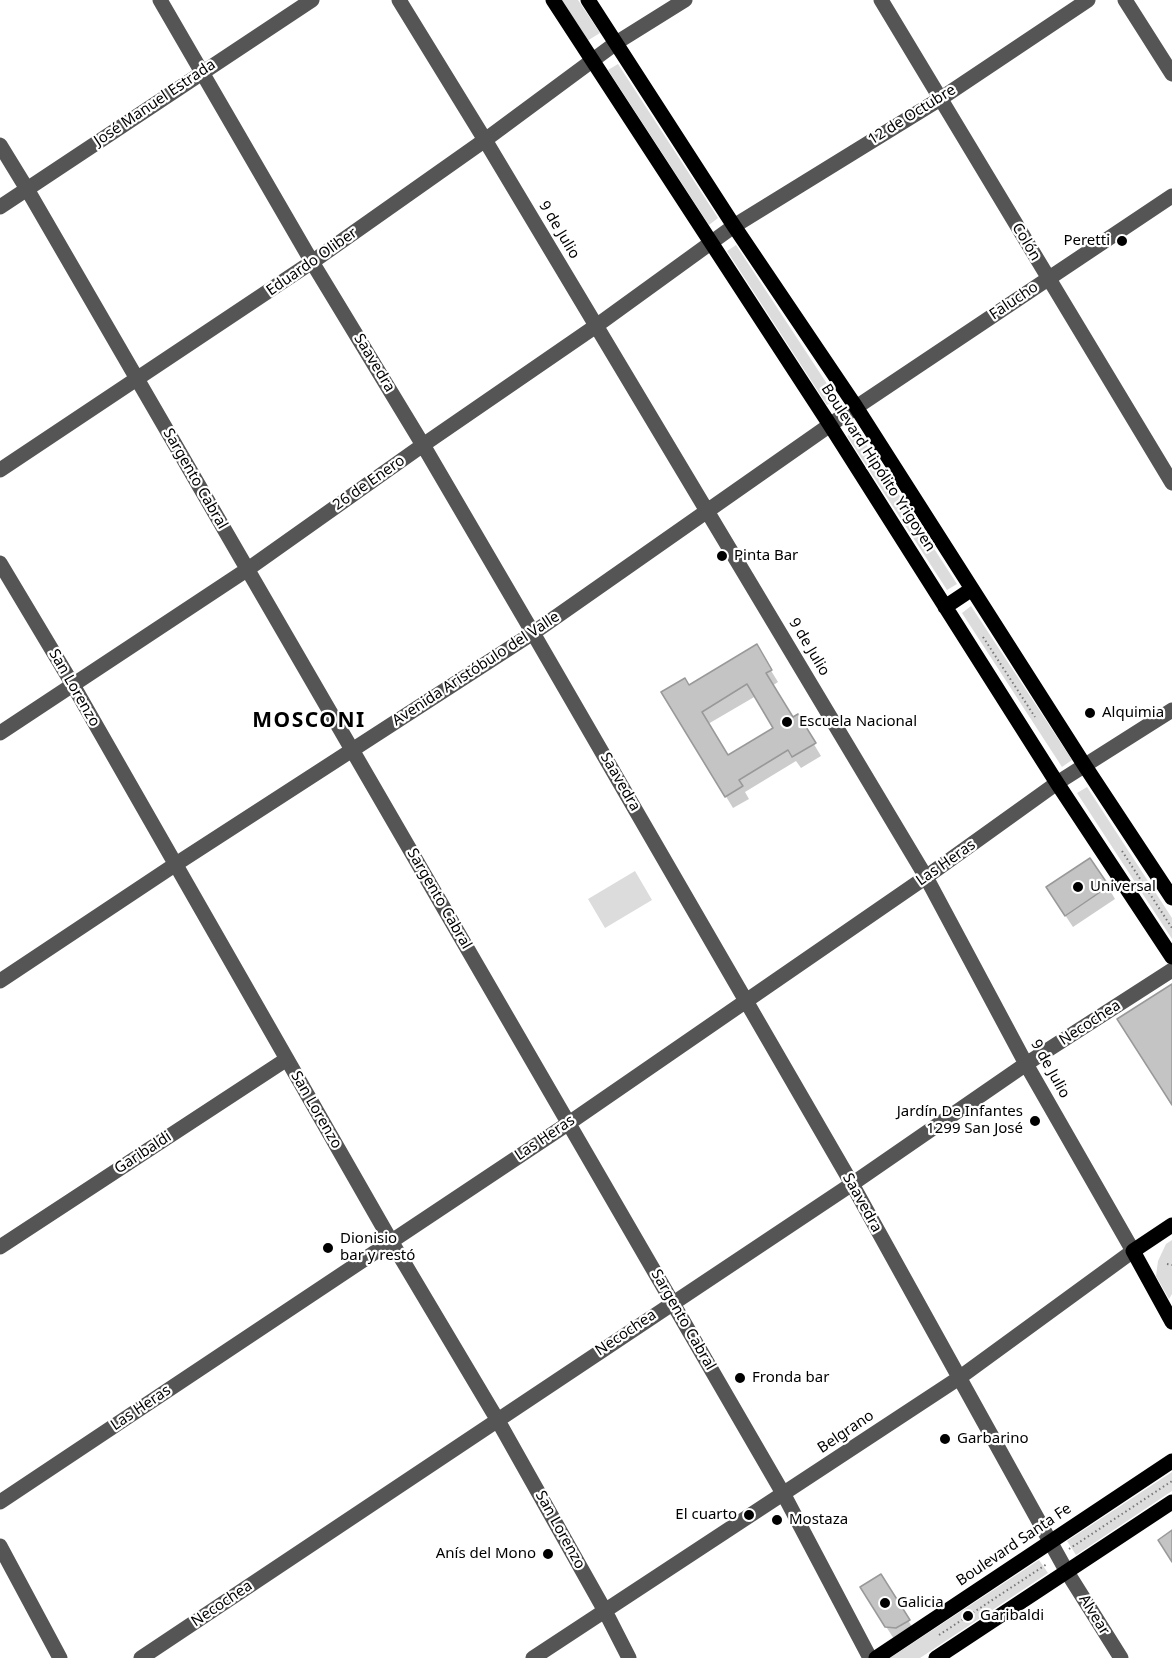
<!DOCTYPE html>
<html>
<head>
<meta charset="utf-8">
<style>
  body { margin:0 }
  canvas { display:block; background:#fff }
</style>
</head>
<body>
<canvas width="1172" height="1658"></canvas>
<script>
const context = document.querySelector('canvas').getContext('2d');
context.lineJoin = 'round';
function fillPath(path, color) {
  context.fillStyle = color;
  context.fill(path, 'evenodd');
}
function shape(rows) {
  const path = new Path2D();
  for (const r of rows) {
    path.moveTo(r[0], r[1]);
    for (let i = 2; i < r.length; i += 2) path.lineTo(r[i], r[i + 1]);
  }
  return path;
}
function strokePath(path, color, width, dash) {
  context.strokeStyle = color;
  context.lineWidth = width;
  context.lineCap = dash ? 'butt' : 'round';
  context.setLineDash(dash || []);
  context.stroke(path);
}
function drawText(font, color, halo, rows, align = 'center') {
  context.font = font + ' "Noto Sans",sans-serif';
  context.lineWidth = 4.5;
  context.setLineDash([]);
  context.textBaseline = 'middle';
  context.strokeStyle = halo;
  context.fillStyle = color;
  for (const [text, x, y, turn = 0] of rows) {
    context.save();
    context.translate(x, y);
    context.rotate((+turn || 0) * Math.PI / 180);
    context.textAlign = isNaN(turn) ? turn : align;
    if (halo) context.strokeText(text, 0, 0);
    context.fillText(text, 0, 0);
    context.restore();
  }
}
const green = shape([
  [560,0,578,0,600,33,587,41],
  [618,64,718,218,709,225,608,70],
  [736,245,837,399,827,405,727,251],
  [857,430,957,584,947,590,847,436],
  [971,606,1072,760,1062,767,962,613],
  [1087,787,1172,918,1172,939,1077,793],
  [635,871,652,900,605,928,588,899],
  [1172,1240,1172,1294,1169,1299,1156,1276,1158,1261,1166,1244],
  [1172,1472,1172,1491,1076,1555,1067,1541],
  [1039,1560,1048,1573,920,1658,890,1658]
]);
const shadow = shape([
  [756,646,778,682,772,686,792,719,797,716,821,756,801,768,796,761,745,792,749,799,733,808,663,693,689,687],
  [756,696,775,728,727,757,708,724],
  [1108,887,1115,899,1073,927,1055,900],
  [869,1600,908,1620,915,1632,894,1639]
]);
const building = shape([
  [757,644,772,670,766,673,793,717,798,714,816,743,792,757,788,750,739,780,743,786,725,797,661,692,685,678,689,685,757,644],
  [747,684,773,728,728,755,702,712,747,684],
  [1090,858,1109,886,1065,916,1046,887,1090,858],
  [1172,984,1172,1105,1117,1019,1172,984],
  [1172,1530,1172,1562,1158,1540,1172,1530],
  [881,1574,910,1620,896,1628,885,1627,860,1587,881,1574]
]);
const path = shape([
  [983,637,1035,717],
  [1122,851,1172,928],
  [1167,1264,1172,1265],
  [1069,1549,1172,1481],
  [939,1635,1047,1564]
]);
const minor = shape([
  [160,0,312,262,423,445,533,633,852,1184,1067,1572,1121,1658],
  [399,0,485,140,926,877,1026,1064,1133,1251,959,1378,533,1658],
  [881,0,1172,483],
  [1125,0,1172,74],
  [0,145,27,189,784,1495,870,1658],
  [0,207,312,0],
  [0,470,312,262,485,140,616,43,685,0],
  [0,563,73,685,391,1241,497,1419,605,1611,629,1658],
  [0,733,248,569,423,445,596,326,734,226,940,99,1088,0],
  [0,981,176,864,533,633,840,418,1172,196],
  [0,1247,287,1059],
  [0,1502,569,1123,926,877,1057,783,1172,710],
  [0,1546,60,1658],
  [141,1658,852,1184,1026,1064,1172,970]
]);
const major = shape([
  [553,0,830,425,1057,783,1172,957],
  [588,0,734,226,856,407,1085,766,1172,898],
  [945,607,972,589],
  [1172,1225,1133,1251,1172,1322],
  [876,1658,1172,1461],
  [936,1658,1172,1502]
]);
const markers = [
  [1122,241,6,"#000"],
  [722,556,6,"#000"],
  [1090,713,6,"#000"],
  [787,722,6,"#000"],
  [1078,887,6,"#000"],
  [1035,1121,6,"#000"],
  [328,1248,6,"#000"],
  [740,1378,6,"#000"],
  [945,1439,6,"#000"],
  [749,1515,6,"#000"],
  [777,1520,6,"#000"],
  [548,1554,6,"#000"],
  [885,1603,6,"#000"],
  [968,1616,6,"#000"]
];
const streetNames = [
  ["José Manuel Estrada",155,103,-34],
  ["12 de Octubre",912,115,-32],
  ["9 de Julio",559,230,59],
  ["Colón",1026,242,59],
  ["Eduardo Oliber",312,262,-35],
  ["Falucho",1014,301,-34],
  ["Saavedra",374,363,59],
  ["Boulevard Hipólito Yrigoyen",878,468,57],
  ["Sargento Cabral",195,479,60],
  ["26 de Enero",369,483,-35],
  ["9 de Julio",809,647,59],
  ["Avenida Aristóbulo del Valle",476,669,-33],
  ["San Lorenzo",74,688,60],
  ["Saavedra",620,782,60],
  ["Las Heras",946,863,-35],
  ["Sargento Cabral",439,899,60],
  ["Necochea",1090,1023,-33],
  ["9 de Julio",1050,1069,61],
  ["San Lorenzo",316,1110,60],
  ["Las Heras",545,1138,-34],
  ["Garibaldi",143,1153,-33],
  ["Saavedra",862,1203,61],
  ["Sargento Cabral",683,1320,60],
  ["Necochea",626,1333,-34],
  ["Las Heras",141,1408,-34],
  ["Belgrano",846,1432,-34],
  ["San Lorenzo",560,1530,61],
  ["Boulevard Santa Fe",1014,1545,-34],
  ["Necochea",222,1604,-34],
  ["Alvear",1094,1615,58]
];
const poiNames = [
  ["Peretti",1110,241,"right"],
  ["Pinta Bar",734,556],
  ["Alquimia",1102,713],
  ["Escuela Nacional",799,722],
  ["Universal",1090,887],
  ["Jardín De Infantes",1023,1112,"right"],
  ["1299 San José",1023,1129,"right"],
  ["Dionisio",340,1239],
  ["bar y restó",340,1256],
  ["Fronda bar",752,1378],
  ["Garbarino",957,1439],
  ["El cuarto",737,1515,"right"],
  ["Mostaza",789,1520],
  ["Anís del Mono",536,1554,"right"],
  ["Galicia",897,1603],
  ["Garibaldi",980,1616]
];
const districtNames = [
  ["MOSCONI",309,721]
];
fillPath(green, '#dcdcdc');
fillPath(shadow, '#0003');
fillPath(building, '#c4c4c4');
strokePath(building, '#999', 1.5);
strokePath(path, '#777', 2, [1.5, 3]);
strokePath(minor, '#555', 15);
strokePath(major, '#000', 15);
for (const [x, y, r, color] of markers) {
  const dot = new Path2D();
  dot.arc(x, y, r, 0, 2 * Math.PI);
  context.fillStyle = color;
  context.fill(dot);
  strokePath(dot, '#fff', 2);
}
drawText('15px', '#000', '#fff', streetNames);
drawText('15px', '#000', '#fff', poiNames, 'left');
context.letterSpacing = '1.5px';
drawText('bold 21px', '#000', '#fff', districtNames);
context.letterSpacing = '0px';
</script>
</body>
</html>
